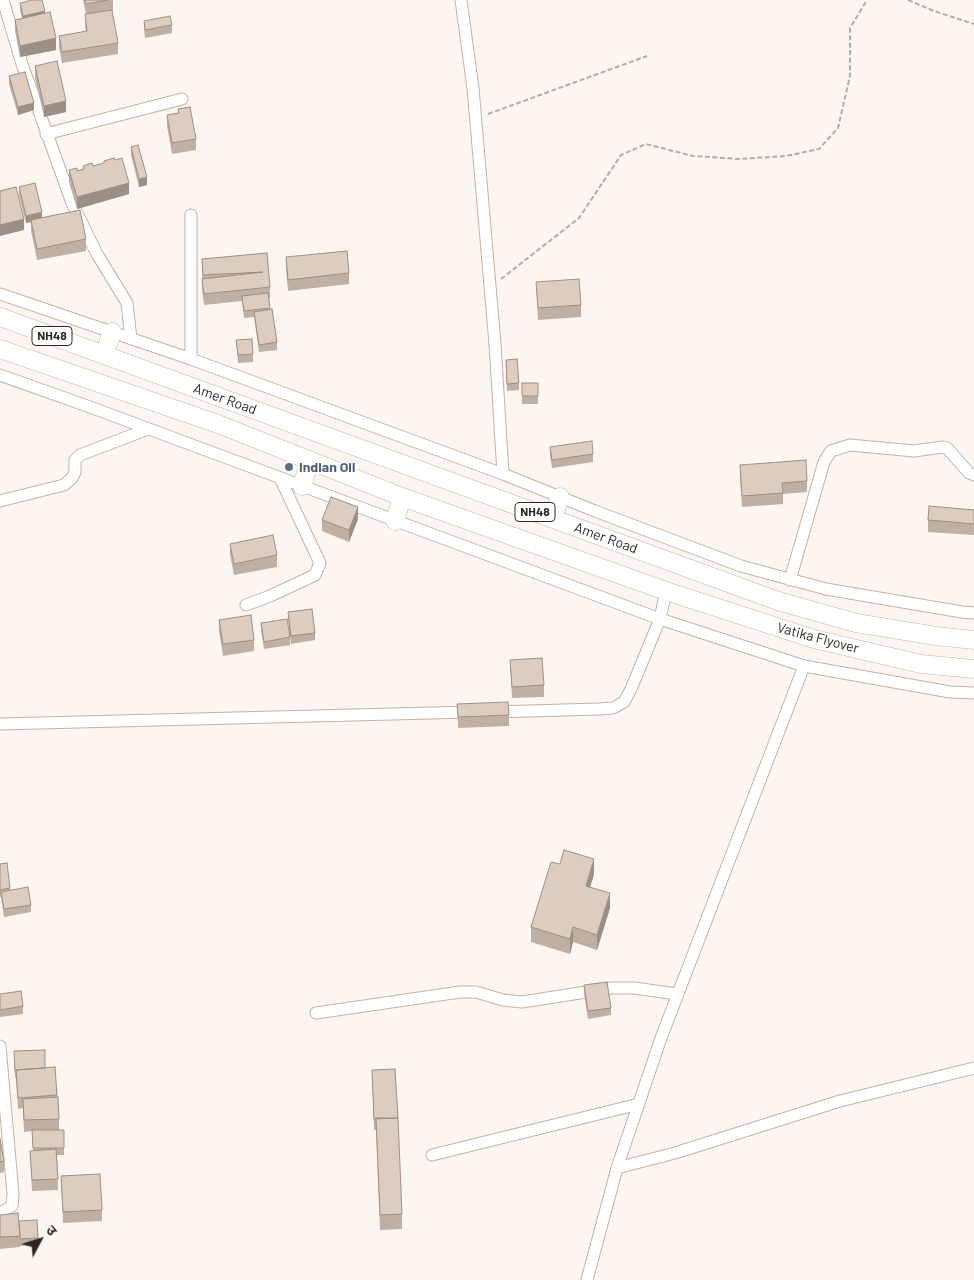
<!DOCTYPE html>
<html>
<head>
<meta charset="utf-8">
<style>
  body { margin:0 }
  #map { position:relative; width:974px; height:1280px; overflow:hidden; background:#fdf6f0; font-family:Barlow,"Noto Sans Devanagari",sans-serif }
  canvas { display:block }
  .north { position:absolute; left:15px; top:1215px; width:50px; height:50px; -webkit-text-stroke:4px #fff; paint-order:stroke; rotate:50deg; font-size:14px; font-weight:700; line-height:20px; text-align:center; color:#2c2620 }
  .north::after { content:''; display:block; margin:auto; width:18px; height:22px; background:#2c2620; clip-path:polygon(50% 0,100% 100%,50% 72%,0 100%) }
</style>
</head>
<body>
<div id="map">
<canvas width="974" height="1280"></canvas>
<div class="north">उ</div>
</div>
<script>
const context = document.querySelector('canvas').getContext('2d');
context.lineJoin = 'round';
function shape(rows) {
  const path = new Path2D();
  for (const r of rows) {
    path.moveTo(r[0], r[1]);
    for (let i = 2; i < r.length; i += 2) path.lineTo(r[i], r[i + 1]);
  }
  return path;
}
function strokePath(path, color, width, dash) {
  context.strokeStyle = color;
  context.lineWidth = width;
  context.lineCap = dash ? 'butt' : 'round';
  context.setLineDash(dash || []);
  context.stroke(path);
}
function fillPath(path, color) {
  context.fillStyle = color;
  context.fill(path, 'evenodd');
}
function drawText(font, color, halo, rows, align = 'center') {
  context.font = font + ' Barlow,sans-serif';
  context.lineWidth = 4;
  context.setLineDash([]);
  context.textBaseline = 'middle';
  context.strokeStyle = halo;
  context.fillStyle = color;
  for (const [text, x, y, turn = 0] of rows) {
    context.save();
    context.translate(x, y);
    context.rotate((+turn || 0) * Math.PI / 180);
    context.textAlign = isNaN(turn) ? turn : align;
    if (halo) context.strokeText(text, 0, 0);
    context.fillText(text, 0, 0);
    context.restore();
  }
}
const path = shape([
  [908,0,934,11,974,24],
  [488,114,647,56],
  [501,279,579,218,621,155,646,144,693,156,740,159,786,156,819,149,838,128,850,76,850,28,867,0]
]);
const minor = shape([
  [3,0,22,64,72,203,97,254,127,303,131,339],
  [461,0,473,88,495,344,503,474],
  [46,134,182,99],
  [0,294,191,359,503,474,595,511,741,566,826,589,962,612,974,613],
  [191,359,191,215],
  [0,375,90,407,660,619,804,666,950,692,974,693],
  [0,501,64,485,72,478,75,472,75,460,80,455,148,429],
  [790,580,824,462,831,451,850,445,914,451,942,447,947,448,969,473,974,475],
  [246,605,270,596,315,575,320,563,280,478],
  [494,712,599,709,613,708,624,702,631,689,660,619,666,591],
  [0,724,471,712],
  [316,1013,460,992,476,992,503,1000,522,1002,612,988,634,988,677,994],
  [0,1046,13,1194,12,1206,0,1213],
  [432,1155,639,1104],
  [617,1168,675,1153,840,1101,974,1068],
  [587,1280,617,1168,661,1038,804,666]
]);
const highway = shape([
  [0,317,778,601,856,623,936,636,974,640],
  [0,349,218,424,402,497,666,591,814,639,921,664,974,669],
  [104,355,112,332],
  [302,486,310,460],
  [553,518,560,497],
  [395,521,402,497]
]);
const wall = shape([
  [83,0,113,0,113,10,112,11,118,43,118,54,62,63,59,47,59,36,86,31,85,26,86,14],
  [20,3,45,13,56,50,20,57,15,31,15,20,22,18,20,10],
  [144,21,172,25,172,33,145,38,144,29],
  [35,66,66,112,44,117,35,78],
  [9,76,34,110,18,115,9,84],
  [178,109,196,139,196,150,172,154,167,126,167,115,178,113],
  [131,147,147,185,139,187,131,155],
  [104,161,129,194,77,209,69,182,69,170,77,171,83,169,83,166,93,166,104,163],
  [19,187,42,218,86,239,86,251,37,260,31,231,31,222,26,223,19,195],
  [267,253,270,287,270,298,269,298,270,310,277,342,277,350,259,352,254,317,244,318,242,301,204,305,202,290,202,259],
  [286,257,349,273,349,284,288,291,286,269],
  [536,282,581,305,581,317,538,320],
  [236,340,253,354,253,362,238,363],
  [506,360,519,383,519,390,507,391],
  [522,383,538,383,538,404,522,404],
  [550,447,593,454,593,462,552,468,550,455],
  [740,465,807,481,807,492,783,494,783,504,742,507,740,476],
  [974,510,974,535,928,532,928,520],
  [358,519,349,542,322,531,322,520],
  [230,544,277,555,277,567,234,575,230,555],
  [288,612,315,633,315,640,291,644,288,620],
  [219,620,254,640,254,651,223,656,219,631],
  [261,623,290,637,290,645,264,649,261,630],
  [510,660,544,685,544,697,512,698],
  [457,704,509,715,509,726,458,728],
  [0,864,10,888,10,890,31,905,31,912,4,917,1,897,0,897],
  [594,874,590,887,610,908,597,950,573,942,570,954,531,942,531,927],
  [584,985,611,1008,611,1015,588,1019,584,993],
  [0,994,23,1006,23,1014,0,1017],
  [14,1051,45,1068,55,1067,59,1119,59,1130,64,1130,64,1155,57,1155,58,1190,32,1191,30,1151,33,1151,32,1131,24,1132,23,1108,18,1109,16,1078,15,1078],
  [372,1070,402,1214,402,1229,380,1230,376,1130,374,1130],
  [0,1139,4,1161,4,1172,0,1173],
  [61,1176,102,1210,102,1221,63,1223],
  [0,1215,19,1228,38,1238,38,1245,20,1246,20,1240,20,1247,0,1249]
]);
const shadedWall = shape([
  [45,11,45,19,23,24,23,16],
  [56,38,56,50,20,57,20,46],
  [66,101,66,112,44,117,44,106],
  [34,103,34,110,18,115,18,107],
  [147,177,147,185,139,187,139,179],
  [129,183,129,194,77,209,77,197],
  [42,212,42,219,31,220,31,222,26,223,26,216],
  [24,219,24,230,0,236,0,225],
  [358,507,358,519,349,542,349,530],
  [594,859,594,874,586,901,586,886],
  [610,893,610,908,597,950,597,935],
  [573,927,573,942,570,954,570,939]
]);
const building = shape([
  [32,0,42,0,45,11,23,16,20,3,32,0],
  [85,0,108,0,86,4,85,0],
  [112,10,118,43,62,52,59,36,87,31,85,14,112,10],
  [50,12,56,38,20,46,15,20,50,12],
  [170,16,172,25,145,30,144,21,170,16],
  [57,61,66,101,44,106,35,66,57,61],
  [25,72,34,103,18,107,9,76,25,72],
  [190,107,196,139,172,143,167,115,179,113,178,109,190,107],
  [138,145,147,177,139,179,131,147,138,145],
  [114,158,115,160,122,158,129,183,77,197,69,170,77,168,77,171,84,169,83,166,92,163,93,166,104,163,104,161,114,158],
  [35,183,42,212,26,216,19,187,35,183],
  [16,187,24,219,0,225,0,191,16,187],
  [80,210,86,239,37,249,31,220,80,210],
  [347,251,349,273,288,280,286,257,347,251],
  [267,253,270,287,204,294,202,279,263,272,203,275,202,259,267,253],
  [579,279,581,305,538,308,536,282,579,279],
  [268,293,270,308,244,311,242,296,268,293],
  [272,309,277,342,259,345,254,312,272,309],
  [252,339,253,354,238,355,236,340,252,339],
  [517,359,519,383,507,384,506,360,517,359],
  [522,383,538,383,538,396,522,396,522,383],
  [592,441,593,454,552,460,550,447,592,441],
  [806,460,807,481,782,483,783,493,742,496,740,465,806,460],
  [331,497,358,507,349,530,322,520,331,497],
  [929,506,974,510,974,524,928,520,929,506],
  [273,535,277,555,234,564,230,544,273,535],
  [312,609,315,633,291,636,288,612,312,609],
  [251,615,254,640,223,644,219,620,251,615],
  [287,619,290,637,264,642,261,623,287,619],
  [542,658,544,685,512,687,510,660,542,658],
  [508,702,509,715,458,717,457,704,508,702],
  [564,850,594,859,586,886,610,893,597,935,573,927,570,939,531,927,551,862,560,864,564,850],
  [7,863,10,888,0,890,0,864,7,863],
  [28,887,31,905,4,909,1,892,28,887],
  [607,982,611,1008,588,1011,584,985,607,982],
  [21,991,23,1006,0,1010,0,994,21,991],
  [45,1050,45,1068,16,1070,16,1071,15,1071,14,1051,45,1050],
  [55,1067,57,1095,18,1098,16,1070,55,1067],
  [395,1069,398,1118,374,1119,372,1070,395,1069],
  [58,1097,59,1119,24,1120,23,1099,58,1097],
  [376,1118,398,1118,402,1214,380,1215,376,1118],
  [32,1130,64,1130,64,1148,33,1148,32,1130],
  [0,1139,4,1161,0,1162,0,1139],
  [56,1149,58,1179,32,1180,30,1151,56,1149],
  [100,1174,102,1210,63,1212,61,1176,100,1174],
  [18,1213,20,1236,0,1237,0,1215,18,1213],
  [37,1220,38,1238,20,1239,19,1221,37,1220]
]);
const markers = [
  [289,467,5,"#5c6f8a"]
];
const shields = [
  [52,336,40],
  [535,512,40]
];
const shieldNames = [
  ["NH48",52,336],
  ["NH48",535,512]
];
const streetNames = [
  ["Amer Road",225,399,20],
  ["Amer Road",606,538,20],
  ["Vatika Flyover",818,638,15]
];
const serviceNames = [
  ["Indian Oil",299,467]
];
strokePath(minor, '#c3b3a5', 13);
strokePath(highway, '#c3b3a5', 19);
strokePath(path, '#b3aca6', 2, [5, 2.5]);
strokePath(minor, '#fff', 11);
strokePath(highway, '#fff', 18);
fillPath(wall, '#bfb0a3');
fillPath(shadedWall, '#9b9085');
fillPath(building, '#decdbe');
strokePath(building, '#9b9085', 1);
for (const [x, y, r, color] of markers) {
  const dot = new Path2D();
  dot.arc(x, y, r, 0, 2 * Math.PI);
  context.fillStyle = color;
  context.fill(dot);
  strokePath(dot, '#fff', 2);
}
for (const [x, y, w] of shields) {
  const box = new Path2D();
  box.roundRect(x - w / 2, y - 9.5, w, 19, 4);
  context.fillStyle = '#fff';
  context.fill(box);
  strokePath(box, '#2c2620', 1);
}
drawText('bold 12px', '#2c2620', null, shieldNames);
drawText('14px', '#2c2620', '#fff', streetNames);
drawText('bold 14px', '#4e5e75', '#fff', serviceNames, 'left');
</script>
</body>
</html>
